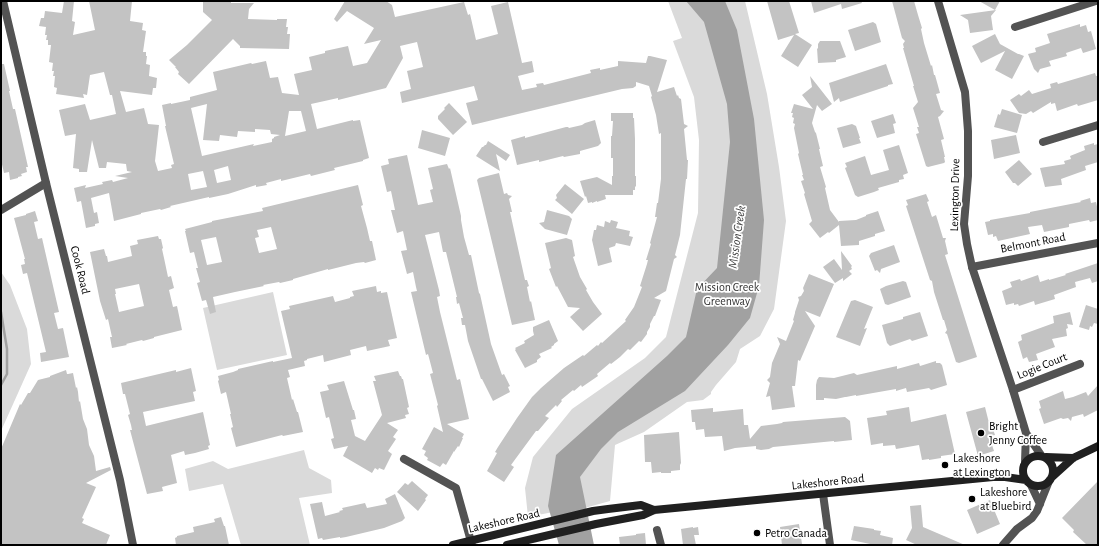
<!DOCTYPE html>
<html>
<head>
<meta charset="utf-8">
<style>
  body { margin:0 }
  #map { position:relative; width:1099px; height:546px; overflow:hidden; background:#fff; font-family:"Alegreya Sans",sans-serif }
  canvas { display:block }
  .frame { position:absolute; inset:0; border:2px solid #000; pointer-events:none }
</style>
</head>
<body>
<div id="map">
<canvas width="1099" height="546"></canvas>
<div class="frame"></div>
</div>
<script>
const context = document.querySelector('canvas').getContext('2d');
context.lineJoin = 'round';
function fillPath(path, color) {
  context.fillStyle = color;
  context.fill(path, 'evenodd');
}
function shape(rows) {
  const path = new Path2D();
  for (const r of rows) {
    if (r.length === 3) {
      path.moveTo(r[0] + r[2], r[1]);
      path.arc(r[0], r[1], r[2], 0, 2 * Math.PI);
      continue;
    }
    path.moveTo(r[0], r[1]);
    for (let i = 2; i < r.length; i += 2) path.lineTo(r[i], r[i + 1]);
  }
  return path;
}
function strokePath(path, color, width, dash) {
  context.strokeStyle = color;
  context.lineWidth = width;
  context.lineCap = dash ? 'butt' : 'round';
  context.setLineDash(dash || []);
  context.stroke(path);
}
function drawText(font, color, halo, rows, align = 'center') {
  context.font = font + ' "Alegreya Sans",sans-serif';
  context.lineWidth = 3.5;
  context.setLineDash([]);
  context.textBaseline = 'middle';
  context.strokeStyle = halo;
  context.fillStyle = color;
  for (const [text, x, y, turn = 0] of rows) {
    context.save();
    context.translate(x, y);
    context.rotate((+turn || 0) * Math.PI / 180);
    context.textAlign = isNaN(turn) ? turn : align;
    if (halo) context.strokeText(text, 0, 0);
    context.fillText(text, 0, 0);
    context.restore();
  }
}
const green = shape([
  [668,1,745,1,767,94,779,167,786,221,774,309,760,336,740,349,736,362,716,385,711,392,711,394,703,400,687,402,644,432,615,445,610,501,581,509,548,513,528,517,525,488,533,457,572,409,645,358,666,337,698,213,699,140,694,97,673,41,682,38],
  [1,272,10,285,27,329,31,364,1,431],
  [273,292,287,355,217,370,203,308],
  [304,450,309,468,331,480,332,493,299,498,310,545,241,545,223,484,189,491,185,469,213,461,228,469]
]);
const water = shape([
  [686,1,725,1,737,30,754,119,764,220,759,286,750,318,728,345,685,391,618,432,601,449,580,477,594,545,559,545,548,506,556,455,667,356,686,337,697,289,717,268,730,142,727,104,704,22]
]);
const stream = shape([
  [1,312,7,349,7,374,1,385]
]);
const building = shape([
  [64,1,74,1,72,21,75,22,73,35,95,30,89,1,132,1,130,21,143,23,142,30,146,31,143,52,146,52,146,56,147,56,146,64,150,65,149,76,157,78,156,88,153,88,152,95,120,91,126,112,144,108,148,124,159,125,155,161,158,171,172,168,171,165,174,164,165,126,166,126,162,105,171,103,171,104,190,100,190,97,217,90,213,72,251,63,252,64,266,61,270,78,278,77,282,93,299,95,294,74,312,70,309,57,325,53,325,51,348,46,353,66,367,63,381,40,364,44,374,28,347,11,337,22,334,19,345,1,386,1,392,5,395,17,464,2,468,15,470,14,476,40,498,34,491,6,508,2,522,63,532,61,534,72,518,76,522,90,537,87,536,84,543,83,544,85,591,73,590,70,600,68,600,70,618,66,618,61,646,63,648,56,650,56,667,60,657,92,674,87,677,96,678,95,679,98,681,99,684,124,688,126,684,129,687,160,688,160,687,179,686,179,680,235,675,255,677,257,674,259,666,291,654,298,661,300,655,316,654,316,650,324,650,327,647,332,647,334,641,342,639,341,630,350,628,349,620,357,611,364,610,363,597,374,598,376,582,387,581,385,574,391,573,390,561,400,562,401,557,407,556,405,545,416,549,418,538,431,536,431,522,450,511,465,514,467,504,482,487,471,497,453,495,452,498,447,517,418,532,397,541,388,564,368,583,355,584,356,597,345,598,346,601,342,602,343,626,321,625,320,634,307,642,287,640,286,647,264,648,260,646,260,651,244,650,243,657,217,655,217,657,203,658,203,661,179,661,133,659,134,656,115,651,97,652,96,649,86,636,82,636,86,633,88,622,89,472,125,466,103,478,100,474,86,402,103,400,92,411,89,407,71,423,67,417,42,400,46,403,58,386,88,338,100,338,98,311,104,317,129,353,120,353,121,360,120,369,158,363,160,363,161,334,168,335,170,311,176,310,174,281,181,281,179,266,183,267,185,256,187,256,185,228,194,209,198,209,197,170,206,171,207,161,210,160,209,141,213,141,214,114,221,109,193,91,198,94,213,97,212,99,223,95,224,95,226,86,228,81,201,77,202,74,188,86,185,85,188,103,184,102,182,112,180,113,182,128,178,115,176,132,172,127,171,126,164,107,162,106,168,99,168,92,140,87,172,79,172,79,169,73,168,76,134,65,136,59,110,85,104,90,120,116,114,112,95,110,95,104,72,90,75,87,95,83,94,84,98,56,94,57,88,54,87,55,76,53,76,54,71,52,71,53,63,49,62,51,45,48,45,48,40,46,40,47,35,45,35,46,27,39,26,41,18,44,18,45,11,62,13],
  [207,104,203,140,219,141,220,135,237,137,238,131,255,132,255,129,270,130,271,134,280,135,274,137,274,138,272,139,272,142,253,146,254,144,202,156,191,108],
  [289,111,301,111,306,131,285,136],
  [228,166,231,180,217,183,214,170],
  [203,171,207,187,191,190,188,174],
  [203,1,231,1,231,3,254,3,249,9,248,19,277,20,277,19,287,19,286,27,288,27,287,34,290,34,289,49,240,48,240,46,233,39,189,84,178,74,179,72,175,67,176,67,169,60,187,45,212,20,203,12],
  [767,1,789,1,799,33,795,34,812,45,798,67,781,56,794,35,778,40],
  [811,1,861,1,862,3,842,9,841,4,814,13],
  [892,1,914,1,918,15,922,28,921,29,924,43,931,66,932,65,934,75,935,75,940,93,936,94,941,110,944,111,940,116,938,117,944,139,941,140,945,157,944,157,945,162,944,163,928,167,926,166,916,134,919,133,917,127,919,127,913,108,918,102,913,86,914,86,903,48,904,48,903,44,905,41,902,38],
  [979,1,1000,1,995,10],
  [996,10,991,16,993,30,970,33,968,20,960,15],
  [873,22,876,24,881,42,855,51,848,30],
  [1080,24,1080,27,1086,25,1088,32,1091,31,1096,49,1083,53,1081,48,1066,53,1067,56,1049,61,1051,66,1040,69,1038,73,1034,69,1028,54,1036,52,1035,48,1050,43,1047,34],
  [995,34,1000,44,1018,54,1019,54,1024,56,1012,79,995,70,1005,51,981,63,972,46],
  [820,41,840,41,846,57,836,60,836,62,818,63,817,48,818,49,818,44],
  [1,64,4,64,10,91,9,91,13,109,15,109,28,167,26,167,27,172,21,174,22,176,18,177,18,178,10,180,9,172,4,173,1,160],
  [886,64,893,84,888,85,888,86,840,102,839,98,834,102,829,83],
  [1095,73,1096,76,1098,76,1098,100,1078,106,1077,104,1057,111,1055,103,1051,104,1051,102,1033,113,1031,111,1026,114,1019,113,1010,100,1019,94,1021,96,1029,90,1032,94,1051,88,1050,84,1057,82,1058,84],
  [810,76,832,104,822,111,817,105,812,123,815,132,816,133,820,149,819,149,823,166,820,167,826,187,825,188,830,210,839,222,839,221,856,220,866,216,866,215,878,211,885,231,875,234,875,236,859,241,859,245,841,246,839,225,829,233,828,232,820,238,809,224,812,221,804,194,805,193,801,181,804,180,802,175,803,175,798,154,799,153,794,128,795,124,793,123,794,118,792,117,793,113,791,113,794,104,813,109,802,95,812,87],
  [449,103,467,122,453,135,438,119,438,116,445,109,444,108],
  [1002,109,1022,115,1017,133,994,127,998,114,1000,115],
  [611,113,633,113,633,118,634,118,635,139,635,176,636,176,636,187,635,186,635,190,633,190,633,195,605,195,606,199,597,202,597,201,592,203,592,202,588,203,586,196,585,197,580,181,597,177,612,185,612,176,613,176,613,158,611,158,611,136,612,136,613,121,611,121],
  [893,114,896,123,893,124,895,133,877,138,871,121],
  [595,120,601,143,598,146,580,151,580,154,564,157,563,156,539,162,539,160,517,165,511,140,525,136,525,138,566,127,568,127,569,128,582,125,585,123],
  [852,124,856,126,860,138,859,138,861,143,843,148,837,128],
  [422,130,450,138,445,156,418,148],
  [1016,135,1020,153,994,159,991,140],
  [488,141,510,155,506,161,496,154,500,171,476,156,482,147,483,147,485,145,486,145],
  [1094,143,1094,145,1098,144,1098,162,1085,166,1086,170,1061,179,1062,185,1061,185,1045,187,1040,168,1065,164,1064,161,1071,159,1070,156,1085,150,1084,146],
  [899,145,908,173,903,175,904,179,899,180,899,182,878,188,879,190,874,192,858,197,855,195,845,168,847,167,845,163,865,156,871,175,889,170,883,150],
  [407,155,418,205,433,202,430,190,433,189,428,168,447,164,449,169,450,168,461,216,461,220,464,237,469,255,471,255,479,293,480,294,491,344,502,375,504,374,510,386,508,387,510,392,493,401,482,379,481,379,468,341,465,325,462,325,461,318,463,318,459,303,457,304,456,297,457,297,446,252,443,252,439,232,425,235,439,290,440,296,437,297,440,312,457,380,460,379,469,419,447,424,464,434,462,438,463,438,459,447,458,446,454,452,454,451,446,465,443,463,440,467,427,460,428,458,424,455,426,451,422,449,434,427,443,432,437,406,438,405,430,374,433,373,428,354,426,355,411,292,417,291,416,287,413,272,407,274,401,251,407,250,403,231,397,233,391,210,395,210,391,191,387,192,381,166,389,164,388,159],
  [1019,160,1032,174,1018,186,1015,183,1013,183,1005,172],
  [499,173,504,194,507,193,508,195,512,196,509,199,512,212,510,212,525,280,527,280,529,286,527,287,530,302,531,301,535,320,512,325,477,180,479,178],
  [565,184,584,199,572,214,555,200,557,198,556,195],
  [358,185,363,205,361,206,367,228,370,241,372,241,376,260,365,263,364,262,356,263,328,270,328,269,293,279,293,280,280,283,279,282,263,285,264,286,235,292,213,297,216,312,210,314,206,300,202,301,197,283,200,282,196,268,198,268,194,252,190,253,185,231,186,231,185,229,212,222,212,221,263,211,262,208],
  [271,227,277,249,259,253,255,238,259,237,257,230],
  [216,237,222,262,207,265,201,240],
  [926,194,929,201,927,202,932,217,936,215,943,238,946,238,945,241,948,254,945,255,977,357,959,363,956,362,947,334,945,333,947,330,944,320,943,320,934,292,932,281,930,280,906,206,908,205,906,200],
  [1090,198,1091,203,1096,202,1098,211,1098,220,1090,222,1089,220,1069,224,1069,227,1044,232,1042,225,1028,227,1030,234,998,241,996,236,993,237,993,234,988,235,985,222,990,221,990,220,1030,213,1030,212,1081,202,1080,201],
  [547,210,569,216,572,219,567,235,545,229,539,223,544,222],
  [35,211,38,221,34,222,38,239,42,238,59,312,54,313,58,329,63,328,69,357,41,362,40,353,46,352,27,273,23,274,21,265,25,264,24,259,25,259,14,218,26,215,26,214],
  [611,220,618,222,616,228,630,231,629,236,633,237,630,246,616,243,615,246,609,248,612,262,598,266,592,240,594,230,596,230,597,225,604,227,605,221,610,223],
  [158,236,159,239,161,239,163,248,162,249,164,258,168,277,171,276,174,288,169,290,173,307,177,306,182,330,154,337,154,338,143,341,142,340,126,344,127,345,112,348,110,337,112,337,108,319,106,320,100,301,90,252,104,249,106,256,107,256,108,262,132,256,130,246,138,244,137,240],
  [139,284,144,306,119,312,115,294,116,294,115,289],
  [566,238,572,240,575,256,573,257,580,277,587,289,586,290,593,302,602,314,583,331,570,317,580,308,568,307,557,286,556,287,549,269,551,268,545,243],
  [894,245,900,262,881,269,880,273,877,270,875,271,869,256,871,253],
  [841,251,852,266,851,267,852,269,849,271,852,274,843,281,843,278,835,283,823,267,834,259,842,270],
  [1098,263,1098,281,1092,283,1090,278,1075,282,1076,287,1054,295,1055,299,1035,305,1034,301,1019,306,1018,304,1014,305,1014,303,1006,305,1002,291,1012,287,1010,282,1020,279,1021,281,1038,275,1040,282,1049,279,1049,280,1066,275,1065,274],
  [809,274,834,284,820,317,805,311,815,326,800,361,798,360,795,386,792,386,795,407,772,410,770,396,766,397,770,383,767,380,770,377,772,363,780,344,777,337,786,341,794,321,793,320,795,313,795,312,799,300,798,297,801,296,804,291,803,288],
  [903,281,906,282,911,297,888,305,885,304,880,289,886,286],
  [376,286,377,292,381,291,381,293,387,292,397,338,388,340,390,346,367,351,366,346,350,350,351,355,324,362,323,355,307,359,307,360,304,361,305,366,288,370,290,377,287,378,292,400,293,399,297,412,298,412,303,432,283,436,282,435,236,447,231,428,233,427,230,414,231,414,226,392,221,394,218,381,219,380,218,376,233,372,238,370,238,369,273,361,273,362,292,358,281,311,290,309,289,306,333,296,335,302,350,298,350,297,354,296,352,291],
  [855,300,873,307,864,329,867,328,860,346,836,337,851,301],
  [1086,305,1098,309,1098,324,1094,323,1092,327,1090,326,1089,330,1079,327],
  [920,312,928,336,912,341,910,339,890,346,887,343,882,325,903,319,903,317],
  [1070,312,1073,325,1067,324,1068,328,1066,329,1067,336,1052,339,1055,347,1036,354,1038,360,1029,362,1027,357,1023,359,1018,342,1022,340,1021,335,1054,323,1053,316],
  [549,320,558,341,554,344,554,345,551,347,552,348,539,354,541,357,537,360,537,362,525,368,515,350,516,349,515,348,525,343,524,341,534,335,533,331,533,327],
  [936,361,936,363,940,363,942,365,947,385,931,390,929,388,907,392,906,388,896,391,896,389,856,396,856,395,846,397,845,397,836,399,824,398,824,400,816,400,816,385,817,380,819,377,834,378,854,373,857,375,897,366,897,369,919,363,920,366],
  [191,368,196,391,193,392,195,401,143,412,146,426,203,412,210,445,208,446,209,449,195,453,185,455,184,451,171,455,177,483,162,487,163,491,147,494,130,430,132,430,131,425,128,415,130,414,125,394,123,394,121,383,176,370,176,372],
  [66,370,67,374,68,374,73,373,76,388,77,387,78,392,79,402,80,401,83,419,87,429,89,445,94,456,96,471,110,467,111,470,86,483,96,487,82,518,84,519,82,523,110,535,106,545,1,545,1,449,20,404,21,405,28,393,30,393,38,380,50,377,50,376],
  [398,371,400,376,401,376,402,379,403,379,409,407,407,408,409,414,405,415,406,418,387,423,398,430,393,437,396,439,388,451,392,454,384,470,379,468,378,470,375,468,372,473,343,456,348,446,334,449,331,439,334,438,329,417,326,418,320,392,329,390,327,385,344,381,353,410,354,410,356,419,351,420,355,436,365,441,382,415,373,381,376,381,374,376],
  [1098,385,1098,410,1084,417,1083,414,1072,417,1071,421,1068,418,1063,419,1061,418,1044,424,1039,409,1041,408,1039,401,1063,391,1065,399,1073,397,1086,392,1088,396],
  [909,407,911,422,946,414,955,454,941,456,941,458,929,460,929,459,922,460,919,445,896,449,895,445,883,446,883,443,871,445,867,418,887,415,886,411],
  [985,407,989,423,991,423,995,435,989,436,994,451,978,456,966,412],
  [713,408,713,412,743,409,744,425,748,425,750,439,761,426,777,424,782,423,783,422,845,417,850,421,852,440,834,442,834,441,773,447,769,449,761,450,756,449,756,446,735,448,724,451,722,436,705,437,704,429,696,430,695,422,692,422,691,410],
  [679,432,681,463,680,465,680,470,671,471,671,473,661,473,661,472,652,473,651,462,645,462,644,435],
  [412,481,428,495,425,499,426,500,418,511,397,492,405,483,408,485],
  [1098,481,1098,545,1087,545,1073,532,1074,530,1062,518],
  [395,494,405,518,402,521,384,528,346,537,340,538,340,537,323,540,322,538,318,539,310,504,322,502,325,516,340,512,339,511,343,510,342,508,365,503,367,508,387,504,385,499],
  [990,500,1000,524,977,534,967,510],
  [921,505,923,527,965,545,917,545,906,540,912,528,910,506],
  [221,517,224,526,225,526,229,545,176,545,175,538,177,537,177,536,194,532,193,527,215,522,214,519],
  [799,524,802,544,782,545,780,527],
  [854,526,874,529,874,530,881,531,880,535,893,538,892,545,875,545,851,540],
  [693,527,693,528,698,527,699,535,694,535,696,545,683,545,681,529],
  [645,533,646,545,620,545,619,537,636,535,636,534]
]);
const minor = shape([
  [1015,27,1096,1],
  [1043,142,1098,125],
  [1,210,46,183],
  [972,267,1098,243],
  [1013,390,1080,364],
  [404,459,456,488,472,545],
  [1031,485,1040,504],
  [823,494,830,545],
  [657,530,661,545],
  [1003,545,1017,529,1032,518,1037,511,1049,481]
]);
const tertiary = shape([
  [3,1,46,183,120,480,133,545],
  [938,1,965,92,968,131,968,176,964,224,967,244,972,267,1013,390,1026,433,1025,462],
  [1026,433,1041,455]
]);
const secondary = shape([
  [1038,471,15],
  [1046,457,1073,458],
  [1052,477,1073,458,1098,446],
  [453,545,593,511,608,509,641,505,654,510],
  [507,545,596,524,643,515,654,510,993,477,1005,477,1026,480]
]);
const markers = [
  [981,433,4,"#000"],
  [945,465,4,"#000"],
  [972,499,4,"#000"],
  [757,533,4,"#000"]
];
const streetNames = [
  ["Lexington Drive",955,195,-89],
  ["Belmont Road",1033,243,-11],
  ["Cook Road",80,270,76],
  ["Logie Court",1042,366,-22],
  ["Lakeshore Road",828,482,-6],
  ["Lakeshore Road",504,521,-13]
];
const parkNames = [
  ["Mission Creek",727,287],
  ["Greenway",727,301]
];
const poiNames = [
  ["Bright",989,426],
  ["Jenny Coffee",989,440],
  ["Lakeshore",953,458],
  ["at Lexington",953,472],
  ["Lakeshore",980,492],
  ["at Bluebird",980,506],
  ["Petro Canada",765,533]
];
const waterNames = [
  ["Mission Creek",737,237,-82]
];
fillPath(green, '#dadada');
fillPath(water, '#a1a1a1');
strokePath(stream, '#a1a1a1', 2.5);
fillPath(building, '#c3c3c3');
strokePath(minor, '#535353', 8);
strokePath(tertiary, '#535353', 8);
strokePath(secondary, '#202020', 8);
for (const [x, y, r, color] of markers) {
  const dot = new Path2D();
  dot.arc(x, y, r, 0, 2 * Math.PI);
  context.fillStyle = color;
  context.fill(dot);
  strokePath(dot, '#fff', 1.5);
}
drawText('12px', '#000', '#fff', streetNames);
drawText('12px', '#313131', '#fff', parkNames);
drawText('12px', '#000', '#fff', poiNames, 'left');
drawText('italic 13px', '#424242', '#fff', waterNames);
</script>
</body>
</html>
